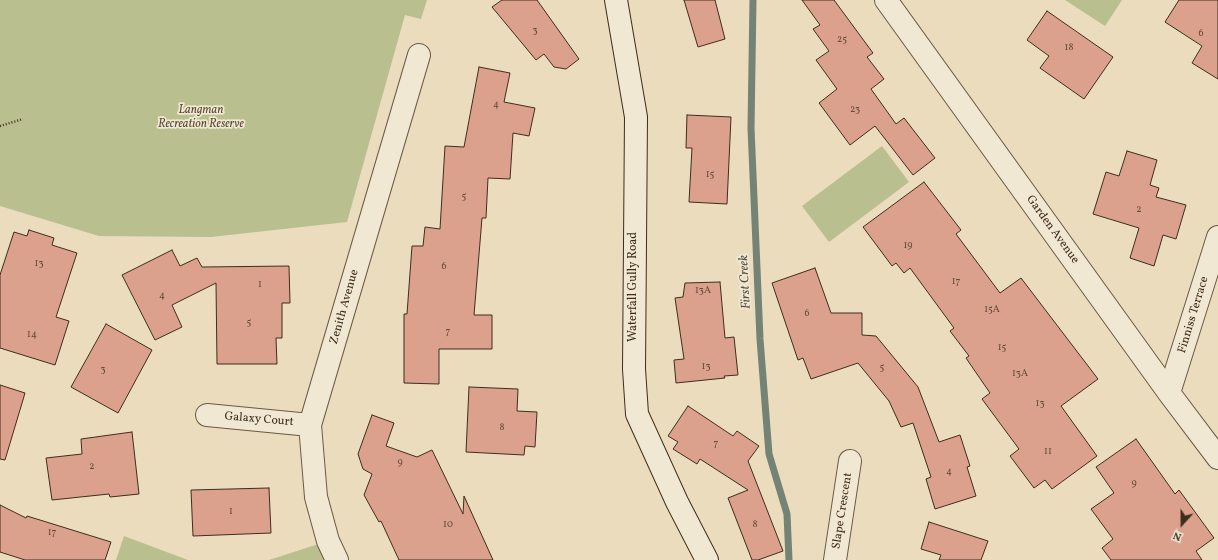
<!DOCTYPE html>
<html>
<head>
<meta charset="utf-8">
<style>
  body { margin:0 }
  #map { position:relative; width:1218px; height:560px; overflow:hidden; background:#eadcbc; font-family:Vollkorn,serif }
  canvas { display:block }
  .north { position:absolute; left:1162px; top:504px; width:40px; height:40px; -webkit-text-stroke:3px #f1e8d3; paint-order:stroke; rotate:201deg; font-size:11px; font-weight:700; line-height:16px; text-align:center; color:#3f2d1c }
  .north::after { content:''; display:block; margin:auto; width:14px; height:18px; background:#3f2d1c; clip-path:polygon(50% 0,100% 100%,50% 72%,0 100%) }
</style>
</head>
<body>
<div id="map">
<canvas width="1218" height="560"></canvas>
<div class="north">N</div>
</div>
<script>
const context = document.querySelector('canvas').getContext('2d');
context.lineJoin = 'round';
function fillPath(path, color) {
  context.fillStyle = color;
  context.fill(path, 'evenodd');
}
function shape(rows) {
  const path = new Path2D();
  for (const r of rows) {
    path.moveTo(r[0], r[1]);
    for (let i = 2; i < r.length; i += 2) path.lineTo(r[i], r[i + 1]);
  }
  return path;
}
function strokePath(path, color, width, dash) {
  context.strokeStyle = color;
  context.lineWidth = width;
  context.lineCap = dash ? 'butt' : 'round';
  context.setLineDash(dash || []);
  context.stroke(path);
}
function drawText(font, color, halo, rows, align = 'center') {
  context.font = font + ' Vollkorn,serif';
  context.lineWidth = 3.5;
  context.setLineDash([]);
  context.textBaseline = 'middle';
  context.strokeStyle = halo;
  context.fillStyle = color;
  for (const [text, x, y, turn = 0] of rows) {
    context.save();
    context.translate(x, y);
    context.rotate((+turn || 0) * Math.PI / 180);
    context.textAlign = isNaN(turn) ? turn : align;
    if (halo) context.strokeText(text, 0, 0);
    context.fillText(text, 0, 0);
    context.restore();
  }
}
const green = shape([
  [0,0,427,0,421,19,405,15,347,222,211,237,99,236,0,206],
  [1065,0,1122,0,1105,26],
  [882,146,909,182,829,242,802,206],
  [124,536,188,560,116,560],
  [328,541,337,560,269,560]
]);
const stream = shape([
  [753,0,751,128,760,339,769,454,787,514,789,560]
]);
const building = shape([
  [502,0,537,0,579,59,566,69,554,67,544,54,536,60,492,7,502,0],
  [684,0,715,0,725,39,698,47,684,0],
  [802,0,834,0,873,53,867,57,884,79,871,89,896,124,904,118,935,158,913,175,875,126,850,145,819,103,837,89,816,60,829,51,813,29,820,25,802,0],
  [1179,0,1218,0,1218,79,1192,63,1202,46,1165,22,1179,0],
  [1047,11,1113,57,1084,99,1040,68,1049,56,1027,40,1047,11],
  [479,67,510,73,504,102,535,108,529,136,513,133,510,179,488,178,486,218,482,218,474,315,492,315,492,349,439,349,439,384,404,383,404,314,407,314,412,246,423,246,425,227,440,229,445,146,464,147,479,67],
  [687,115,731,117,727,204,689,202,692,148,686,148,687,115],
  [1127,151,1157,160,1150,185,1159,188,1156,197,1186,205,1176,239,1163,235,1154,266,1130,258,1139,228,1093,214,1106,172,1119,176,1127,151],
  [924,182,961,230,956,234,1000,293,1021,278,1098,379,1061,406,1097,456,1052,489,1045,480,1034,488,1010,456,1019,449,982,399,990,393,966,358,969,356,950,331,954,328,910,268,904,273,896,263,892,266,863,227,924,182],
  [29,230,54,238,52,245,77,253,56,317,69,321,55,365,0,348,0,275,14,232,27,236,29,230],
  [172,250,180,266,197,258,202,267,289,266,290,303,282,303,282,338,276,338,277,364,217,364,216,283,172,305,182,327,155,340,122,275,172,250],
  [815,268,831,313,862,313,862,335,876,336,918,387,939,442,960,435,970,466,967,467,976,496,935,509,926,479,931,477,913,423,901,427,889,401,858,363,811,379,803,358,798,360,772,283,815,268],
  [720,282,725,338,734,337,738,375,724,376,725,378,676,383,674,360,684,359,675,298,683,297,685,283,720,282],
  [106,324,152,350,118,413,71,387,106,324],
  [0,385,25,393,5,460,0,459,0,385],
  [469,387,518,389,517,411,537,412,535,447,525,446,524,455,466,452,469,387],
  [688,406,733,436,737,431,759,446,748,461,783,551,758,560,752,560,728,498,748,490,700,459,697,464,673,449,678,442,668,436,688,406],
  [372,415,394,423,386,446,417,457,432,450,463,514,464,496,493,560,399,560,381,521,379,522,364,495,372,474,363,469,358,454,372,415],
  [132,432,139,494,110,497,109,494,52,500,46,458,82,454,81,439,132,432],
  [1136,439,1175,494,1179,490,1214,538,1196,551,1202,560,1111,560,1102,548,1113,539,1091,509,1114,493,1096,467,1136,439],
  [269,488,271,533,193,536,191,490,269,488],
  [0,505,26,518,27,516,111,542,105,560,25,560,0,552,0,505],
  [929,522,988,541,981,560,939,560,941,555,921,549,929,522]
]);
const path = shape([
  [0,126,23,119]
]);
const street = shape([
  [886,0,1169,393,1218,458],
  [1169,393,1218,237],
  [207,415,310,425],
  [337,560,328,541,316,497,310,425,419,55],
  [835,560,850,461]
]);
const secondary = shape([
  [616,0,636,117,634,369,637,414,677,502,707,560]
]);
const numberNames = [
  ["3",535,31],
  ["6",1201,34],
  ["25",842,40],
  ["18",1069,48],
  ["4",496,105],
  ["23",855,110],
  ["15",710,175],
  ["5",464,197],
  ["2",1139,210],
  ["19",908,246],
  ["13",39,264],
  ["6",444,267],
  ["17",956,282],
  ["1",260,285],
  ["13A",703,291],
  ["4",162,296],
  ["15A",992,310],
  ["6",807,314],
  ["5",249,323],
  ["7",448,332],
  ["14",32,335],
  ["15",1002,348],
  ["13",706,367],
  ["5",882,368],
  ["3",103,370],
  ["13A",1020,374],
  ["13",1040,404],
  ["8",502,428],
  ["7",716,444],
  ["11",1048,452],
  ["9",400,463],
  ["2",92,467],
  ["4",949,472],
  ["9",1134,484],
  ["1",231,512],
  ["10",448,525],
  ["8",755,525],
  ["17",52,533]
];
const parkNames = [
  ["Langman",201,111],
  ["Recreation Reserve",201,125]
];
const streetNames = [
  ["Garden Avenue",1052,230,54],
  ["Waterfall Gully Road",634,287,-90],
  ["Zenith Avenue",345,307,-74],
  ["Finniss Terrace",1194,315,-73],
  ["Galaxy Court",259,420,5],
  ["Slape Crescent",843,511,-81]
];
const waterNames = [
  ["First Creek",746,282,-93]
];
fillPath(green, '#babf8f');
strokePath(stream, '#748375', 7);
fillPath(building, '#dca18d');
strokePath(building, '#3f2d1c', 1);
strokePath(street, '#6a5944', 24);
strokePath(secondary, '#3f2d1c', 24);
strokePath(path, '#3f2d1c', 2.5, [1, 2]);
strokePath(street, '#f1e8d3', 22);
strokePath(secondary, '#f1e8d3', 22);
drawText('10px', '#664a38', null, numberNames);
drawText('italic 12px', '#584a33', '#f1e8d3', parkNames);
drawText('12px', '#3f2d1c', '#f1e8d3', streetNames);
drawText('italic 13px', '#555141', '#f1e8d3', waterNames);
</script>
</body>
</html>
